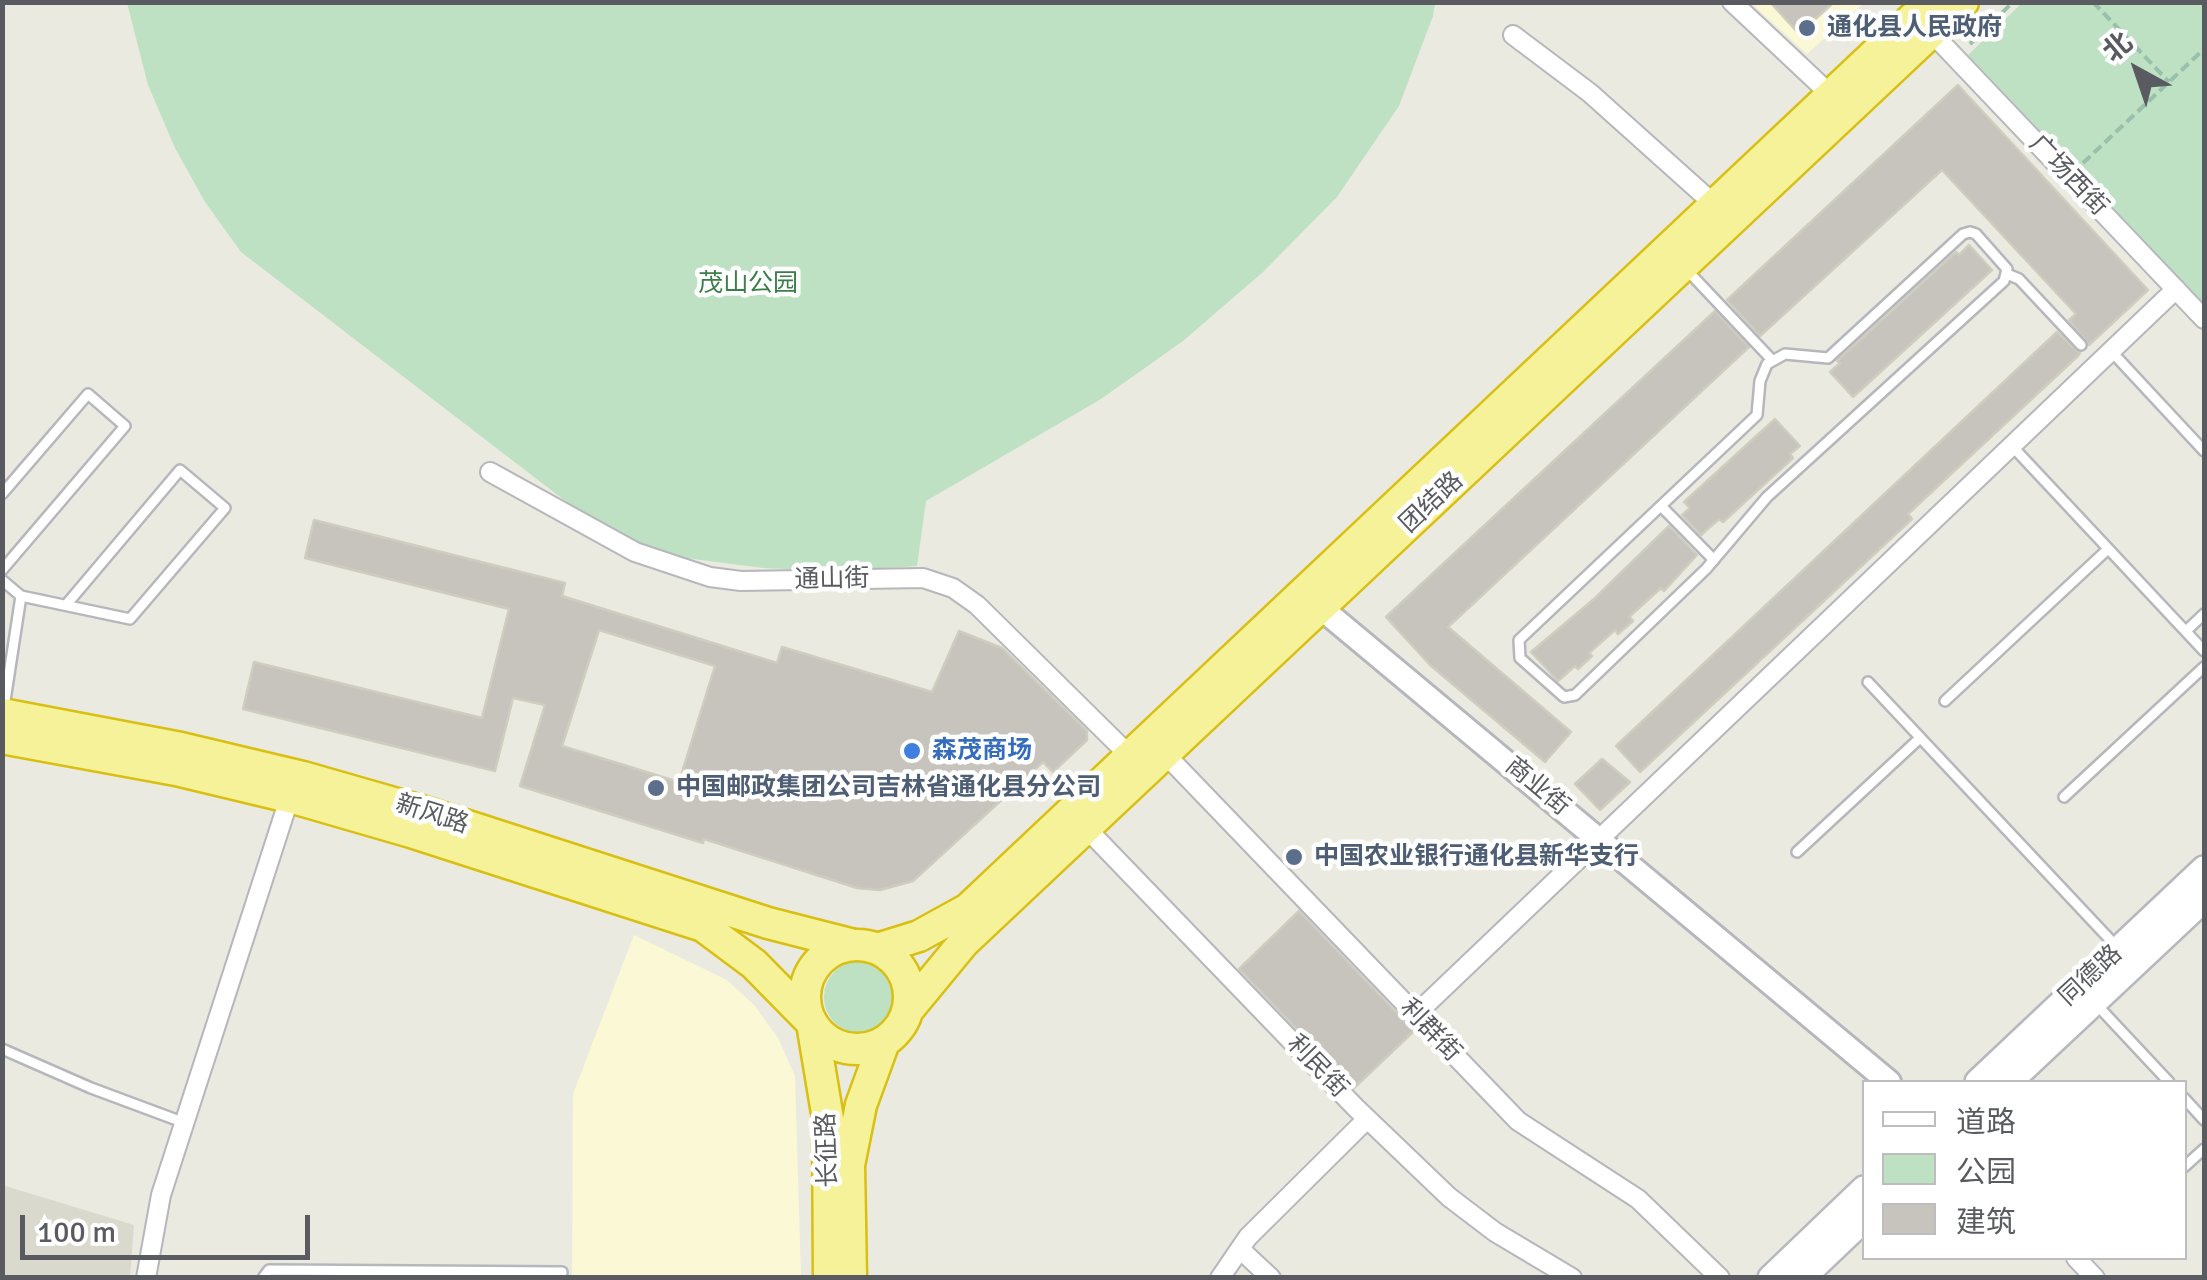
<!DOCTYPE html>
<html>
<head>
<meta charset="utf-8">
<style>
  body { margin:0 }
  #map { position:relative; width:2207px; height:1280px; overflow:hidden; background:#ebeae0; font-family:Signika,"Noto Sans SC",sans-serif }
  canvas { display:block }
  .frame { position:absolute; inset:0; border:5px solid #595b60; pointer-events:none }
  .legend { position:absolute; left:1862px; top:1080px; width:325px; height:180px; box-sizing:border-box; background:#fff; border:2px solid #bdbdbf; margin:0; padding:12px 18px; list-style:none; font-size:30px; color:#595b60 }
  .legend li { display:flex; align-items:center; gap:20px; height:50px }
  .legend b { width:50px; border:2px solid #bdbdbf }
  .north { position:absolute; left:2087px; top:20px; width:100px; height:100px; -webkit-text-stroke:8px #fff; paint-order:stroke; rotate:320deg; font-size:28px; font-weight:700; line-height:40px; text-align:center; color:#595b60 }
  .north::after { content:''; display:block; margin:auto; width:35px; height:45px; background:#595b60; clip-path:polygon(50% 0,100% 100%,50% 72%,0 100%) }
  .scale { position:absolute; left:20px; top:1215px; width:290px; height:45px; box-sizing:border-box; border:5px solid #595b60; border-top:0; padding-left:12px; font-size:30px; line-height:35px; white-space:nowrap; color:#595b60; -webkit-text-stroke:8px #fff; paint-order:stroke }
</style>
</head>
<body>
<div id="map">
<canvas width="2207" height="1280"></canvas>
<div class="frame"></div>
<ul class="legend">
<li><b style="height:12px;background:#fff"></b>道路</li>
<li><b style="height:28px;background:#bee1c4"></b>公园</li>
<li><b style="height:28px;background:#c6c4bd"></b>建筑</li>
</ul>
<div class="north">北</div>
<div class="scale">100 m</div>
</div>
<script>
const context = document.querySelector('canvas').getContext('2d');
context.lineJoin = 'round';
function fillPath(path, color) {
  context.fillStyle = color;
  context.fill(path, 'evenodd');
}
function shape(rows) {
  const path = new Path2D();
  for (const r of rows) {
    if (r.length === 3) {
      path.moveTo(r[0] + r[2], r[1]);
      path.arc(r[0], r[1], r[2], 0, 2 * Math.PI);
      continue;
    }
    path.moveTo(r[0], r[1]);
    for (let i = 2; i < r.length; i += 2) path.lineTo(r[i], r[i + 1]);
  }
  return path;
}
function strokePath(path, color, width, dash) {
  context.strokeStyle = color;
  context.lineWidth = width;
  context.lineCap = dash ? 'butt' : 'round';
  context.setLineDash(dash || []);
  context.stroke(path);
}
function drawText(font, color, halo, rows, align = 'center') {
  context.font = font + ' Signika,"Noto Sans SC",sans-serif';
  context.lineWidth = 9;
  context.setLineDash([]);
  context.textBaseline = 'middle';
  context.strokeStyle = halo;
  context.fillStyle = color;
  for (const [text, x, y, turn = 0] of rows) {
    context.save();
    context.translate(x, y);
    context.rotate((+turn || 0) * Math.PI / 180);
    context.textAlign = isNaN(turn) ? turn : align;
    if (halo) context.strokeText(text, 0, 0);
    context.fillText(text, 0, 0);
    context.restore();
  }
}
const commercial = shape([
  [1751,3,1864,3,1807,54],
  [634,935,727,980,755,1006,778,1038,795,1076,801,1277,572,1277,573,1094]
]);
const education = shape([
  [2,1185,134,1225,130,1277,3,1277]
]);
const green = shape([
  [2023,2,2204,3,2204,304,1968,55],
  [127,3,1435,3,1433,16,1399,106,1337,197,1263,272,1183,341,1101,399,926,501,917,566,840,571,763,568,685,558,638,544,594,523,241,252,205,202,175,148,148,85],
  [860,997,36]
]);
const building = shape([
  [1770,2,1834,2,1799,34,1770,2],
  [1958,85,2148,290,2089,345,2069,320,2076,314,1942,170,1760,336,1727,300,1958,85],
  [1969,245,1992,270,1853,397,1830,372,1840,363,1837,361,1956,252,1959,255,1969,245],
  [1715,311,1749,347,1448,627,1571,732,1545,762,1430,665,1386,617,1715,311],
  [2057,332,2080,353,2078,356,1908,514,1912,519,1640,772,1616,746,2057,332],
  [1775,419,1800,446,1790,454,1793,458,1723,522,1719,519,1701,535,1682,515,1690,508,1684,502,1775,419],
  [314,520,565,583,562,596,777,663,782,647,932,692,959,631,1002,648,1087,731,1087,740,1053,772,1043,762,913,881,880,890,857,888,704,839,703,843,520,786,545,705,513,698,495,771,243,709,254,662,482,718,509,609,305,558,314,520],
  [599,630,715,666,679,782,562,746,599,630],
  [1669,526,1697,555,1664,591,1661,588,1629,617,1633,621,1618,634,1615,630,1589,653,1592,656,1578,669,1575,666,1558,681,1531,652,1594,599,1669,526],
  [1602,759,1630,782,1600,810,1575,784,1602,759],
  [1299,911,1414,1031,1354,1088,1239,969,1299,911]
]);
const path = shape([
  [2093,2,2169,82],
  [1970,44,2013,2],
  [2083,163,2204,49]
]);
const service = shape([
  [1970,232,1976,234,2007,269,2004,281,1767,497,1706,569,1575,695,1564,697,1520,658,1519,640,1757,415,1760,381,1767,364,1785,354,1828,358,1963,234,1970,232],
  [1685,268,1772,360],
  [2007,274,2019,279,2081,345],
  [2111,351,2204,451],
  [2012,446,2204,651],
  [2,494,88,394,125,426,2,570],
  [1661,506,1714,560],
  [2,580,21,596,130,619,225,508,180,470,66,605],
  [2186,631,2204,614],
  [1868,682,2116,946],
  [1945,701,2108,549],
  [4,707,21,596],
  [2064,797,2204,667],
  [1797,852,1920,738],
  [2096,1004,2169,1082],
  [2,1049,91,1088,185,1123],
  [2184,1098,2204,1120],
  [2184,1167,2204,1149],
  [263,1278,269,1270,562,1272,561,1278]
]);
const minor = shape([
  [1732,2,1831,95],
  [1931,32,2204,319],
  [1513,35,1590,93,1715,205],
  [490,472,635,552,710,577,741,581,923,578,953,588,977,605,1130,756],
  [1166,755,1518,1121,1638,1199,1720,1278],
  [1087,829,1355,1107,1449,1197,1495,1232,1572,1278],
  [1415,1015,2176,289],
  [1241,1250,1271,1278],
  [2076,1258,2095,1278],
  [146,1278,161,1195,292,790],
  [1220,1278,1248,1237,1367,1119]
]);
const tertiary = shape([
  [1321,608,1889,1082]
]);
const secondary = shape([
  [1978,1082,2204,869],
  [2009,1082,2204,899],
  [1771,1278,1864,1189],
  [1802,1278,1864,1219]
]);
const trunk = shape([
  [2,714,181,748,303,777,418,810,768,923,854,945],
  [2,738,176,770,297,799,411,832,703,926,754,964,812,1023,828,1119,829,1278],
  [857,997,52],
  [877,949,919,936,968,909,1930,2],
  [908,1010,964,942,1963,2],
  [851,1278,849,1165,861,1105,884,1042]
]);
const markers = [
  [1807,28,10,"#5c6f8a"],
  [912,751,10,"#3f7fe0"],
  [656,788,10,"#5c6f8a"],
  [1294,857,10,"#5c6f8a"]
];
const serviceNames = [
  ["通化县人民政府",1827,28],
  ["中国邮政集团公司吉林省通化县分公司",676,788],
  ["中国农业银行通化县新华支行",1314,857]
];
const streetNames = [
  ["广场西街",2068,176,46],
  ["团结路",1432,503,-43],
  ["通山街",832,580,-1],
  ["商业街",1537,787,40],
  ["新风路",432,815,18],
  ["同德路",2091,976,-43],
  ["利群街",1430,1031,46],
  ["利民街",1317,1067,46],
  ["长征路",828,1150,-92]
];
const parkNames = [
  ["茂山公园",748,284]
];
const shopNames = [
  ["森茂商场",932,751]
];
fillPath(commercial, '#faf8d5');
fillPath(education, '#dad9ce');
fillPath(green, '#bee1c4');
fillPath(building, '#c6c4bd');
strokePath(building, '#cfcdbf', 2.5);
strokePath(service, '#b6b7bc', 14);
strokePath(minor, '#b6b7bc', 22);
strokePath(tertiary, '#b6b7bc', 28);
strokePath(secondary, '#b6b8be', 30);
strokePath(trunk, '#d9bf11', 35);
strokePath(path, '#98c0ab', 4, [10, 5]);
strokePath(service, '#fff', 9);
strokePath(minor, '#fff', 18);
strokePath(tertiary, '#fff', 22);
strokePath(secondary, '#fff', 25);
strokePath(trunk, '#f5f29a', 30);
for (const [x, y, r, color] of markers) {
  const dot = new Path2D();
  dot.arc(x, y, r, 0, 2 * Math.PI);
  context.fillStyle = color;
  context.fill(dot);
  strokePath(dot, '#fff', 4);
}
drawText('bold 25px', '#4e5e75', '#fff', serviceNames, 'left');
drawText('25px', '#595b60', '#fff', streetNames);
drawText('25px', '#3a7e49', '#fff', parkNames);
drawText('bold 25px', '#366cbe', '#fff', shopNames, 'left');
</script>
</body>
</html>
